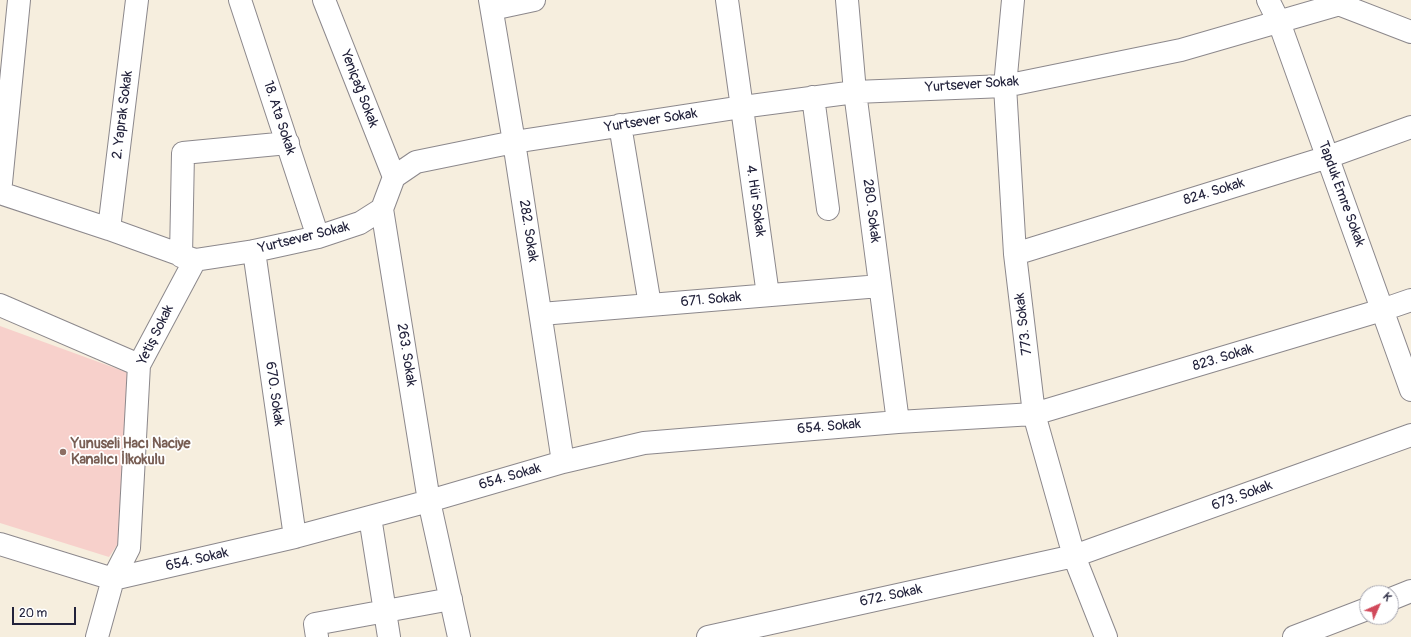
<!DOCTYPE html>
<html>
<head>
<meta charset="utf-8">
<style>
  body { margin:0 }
  #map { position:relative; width:1411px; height:637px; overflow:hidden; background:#f6eede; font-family:Pangolin,sans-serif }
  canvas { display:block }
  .north { position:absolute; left:1359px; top:585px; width:40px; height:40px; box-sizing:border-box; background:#fff; border:1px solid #a7a7b1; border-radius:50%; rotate:45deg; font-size:11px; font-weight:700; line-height:16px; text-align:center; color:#22223b }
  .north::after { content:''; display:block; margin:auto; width:14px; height:18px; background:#d1495b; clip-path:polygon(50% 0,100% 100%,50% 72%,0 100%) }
  .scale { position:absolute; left:12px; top:607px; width:64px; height:18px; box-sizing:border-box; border:2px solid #22223b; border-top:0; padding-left:5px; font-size:12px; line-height:14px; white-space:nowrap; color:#22223b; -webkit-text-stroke:3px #fff; paint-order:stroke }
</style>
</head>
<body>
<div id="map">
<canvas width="1411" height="637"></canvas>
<div class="north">K</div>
<div class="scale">20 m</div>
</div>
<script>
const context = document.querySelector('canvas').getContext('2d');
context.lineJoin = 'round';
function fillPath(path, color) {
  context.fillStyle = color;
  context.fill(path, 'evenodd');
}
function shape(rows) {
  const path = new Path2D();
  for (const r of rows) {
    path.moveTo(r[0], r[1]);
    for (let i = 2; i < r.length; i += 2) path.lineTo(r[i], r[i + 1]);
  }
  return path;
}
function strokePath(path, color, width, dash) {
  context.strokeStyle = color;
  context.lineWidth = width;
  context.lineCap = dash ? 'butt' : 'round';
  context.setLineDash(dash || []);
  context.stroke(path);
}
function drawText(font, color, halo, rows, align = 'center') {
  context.font = font + ' Pangolin,sans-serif';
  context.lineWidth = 3.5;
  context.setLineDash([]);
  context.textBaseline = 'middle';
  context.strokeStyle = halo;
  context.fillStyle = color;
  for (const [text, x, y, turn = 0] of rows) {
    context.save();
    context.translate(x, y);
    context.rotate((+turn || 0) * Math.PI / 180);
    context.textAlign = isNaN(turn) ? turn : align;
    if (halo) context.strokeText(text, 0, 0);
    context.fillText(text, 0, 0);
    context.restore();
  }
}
const built = shape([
  [0,326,126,372,132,381,121,539,109,557,0,523]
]);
const minor = shape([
  [240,0,318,237],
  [324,0,394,177],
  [490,0,514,142,563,462],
  [727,0,768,295],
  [847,0,855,92,898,422],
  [1013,0,1005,86,1015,254,1034,414,1074,556,1106,637],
  [1268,0,1279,22,1411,390],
  [1328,0,1411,32],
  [492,9,534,0],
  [813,97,828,209],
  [620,125,650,305],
  [0,193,109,229,195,260,254,251,318,237,360,223,382,209,394,177,416,162,514,142,742,107,855,92,1005,86,1181,50,1340,4],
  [0,193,19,0],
  [382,209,429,501,459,637],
  [109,229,137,0],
  [254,251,295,537],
  [1015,254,1328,157,1411,127],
  [181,256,183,153,288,143],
  [0,305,139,365],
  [541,314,880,286],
  [370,517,389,637],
  [0,544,113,579,295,537,429,501,563,462,644,443,898,422,1034,414,1382,310,1411,300],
  [97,637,113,579,129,548,139,365,195,260],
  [317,637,315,624,451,599],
  [708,637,1074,556,1411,435]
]);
const secondary = shape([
  [1391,599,1411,591],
  [1294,637,1367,609]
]);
const markers = [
  [63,452,4,"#8d6e63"]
];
const streetNames = [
  ["Yurtsever Sokak",972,85,-4],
  ["Yeniçağ Sokak",359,89,69],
  ["2. Yaprak Sokak",123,115,-83],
  ["18. Ata Sokak",279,118,72],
  ["Yurtsever Sokak",651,121,-9],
  ["824. Sokak",1214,192,-17],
  ["Tapduk Emre Sokak",1341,194,70],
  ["4. Hür Sokak",755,201,82],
  ["280. Sokak",871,211,83],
  ["282. Sokak",528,231,81],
  ["Yurtsever Sokak",304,238,-14],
  ["671. Sokak",711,300,-5],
  ["773. Sokak",1024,324,-97],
  ["Yetiş Sokak",156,335,-64],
  ["263. Sokak",406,355,81],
  ["823. Sokak",1223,358,-17],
  ["670. Sokak",274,394,82],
  ["654. Sokak",829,427,-5],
  ["654. Sokak",510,477,-16],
  ["673. Sokak",1242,496,-20],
  ["654. Sokak",197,560,-13],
  ["672. Sokak",891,596,-12]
];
const educationNames = [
  ["Yunuseli Hacı Naciye",71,444],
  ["Kanalıcı İlkokulu",71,460]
];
fillPath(built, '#f7d0cb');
strokePath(minor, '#8c888c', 24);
strokePath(secondary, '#8c888c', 24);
strokePath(minor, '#fff', 22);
strokePath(secondary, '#fff', 22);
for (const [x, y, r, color] of markers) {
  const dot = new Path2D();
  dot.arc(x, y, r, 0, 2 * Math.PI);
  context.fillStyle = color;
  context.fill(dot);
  strokePath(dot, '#fff', 1.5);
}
drawText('14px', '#22223b', '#fff', streetNames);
drawText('bold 14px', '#785e54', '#fff', educationNames, 'left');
</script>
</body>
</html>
